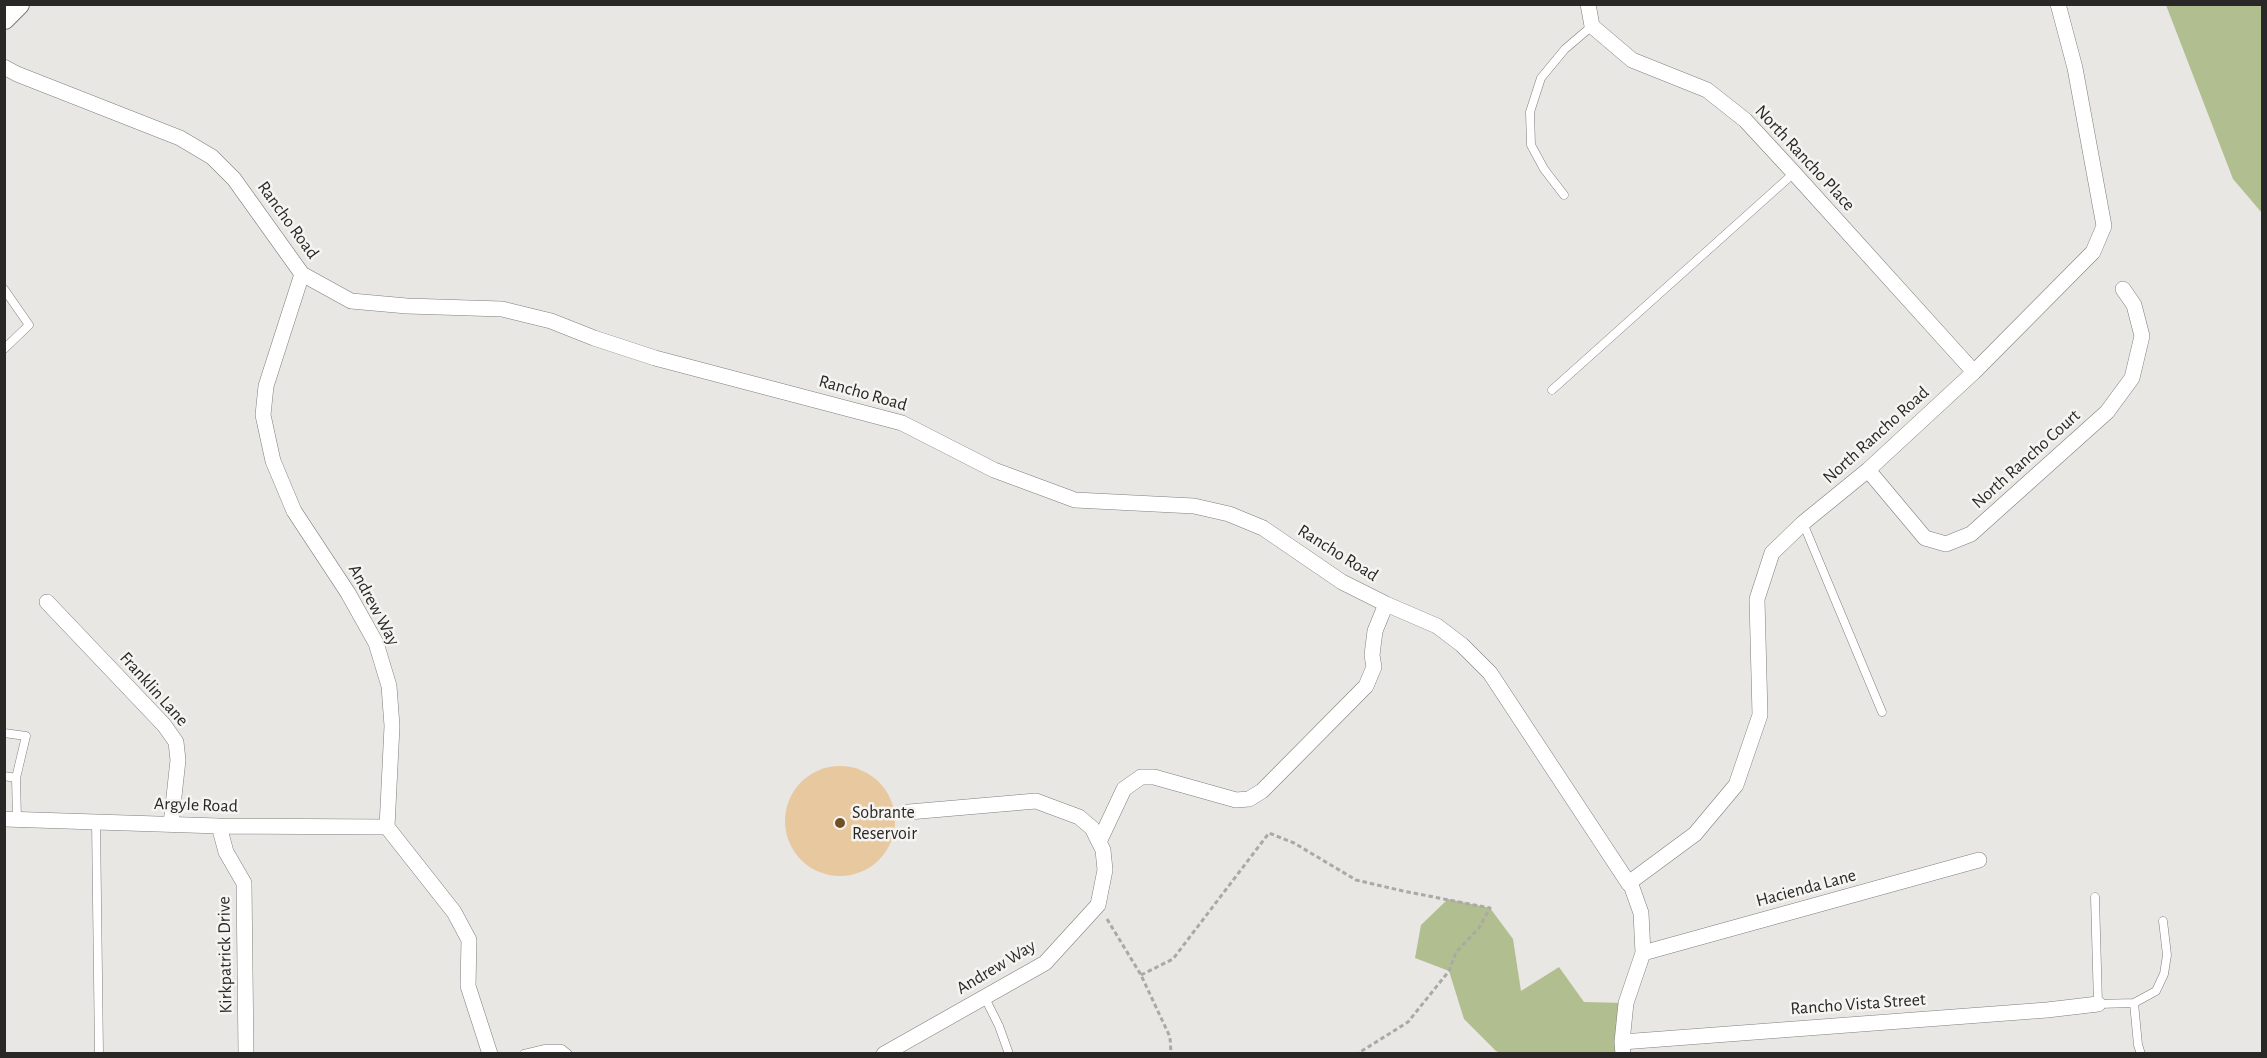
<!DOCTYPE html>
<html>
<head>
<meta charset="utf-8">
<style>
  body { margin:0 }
  #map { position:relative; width:2267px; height:1058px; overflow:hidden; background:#e9e7e4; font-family:"Alegreya Sans",sans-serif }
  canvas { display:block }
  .frame { position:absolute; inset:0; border:6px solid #292827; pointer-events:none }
</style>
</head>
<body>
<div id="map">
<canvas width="2267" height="1058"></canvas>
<div class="frame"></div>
</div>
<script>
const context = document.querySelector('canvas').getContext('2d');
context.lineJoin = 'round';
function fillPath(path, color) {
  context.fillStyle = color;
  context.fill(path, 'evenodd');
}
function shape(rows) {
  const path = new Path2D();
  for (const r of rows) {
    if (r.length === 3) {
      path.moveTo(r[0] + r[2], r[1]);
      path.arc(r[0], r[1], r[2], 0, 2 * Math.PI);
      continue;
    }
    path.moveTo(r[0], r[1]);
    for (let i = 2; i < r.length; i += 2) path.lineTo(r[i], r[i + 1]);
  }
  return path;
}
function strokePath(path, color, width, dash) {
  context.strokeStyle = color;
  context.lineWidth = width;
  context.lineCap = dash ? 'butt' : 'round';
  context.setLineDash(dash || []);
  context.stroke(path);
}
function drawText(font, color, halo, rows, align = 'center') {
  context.font = font + ' "Alegreya Sans",sans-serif';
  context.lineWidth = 5;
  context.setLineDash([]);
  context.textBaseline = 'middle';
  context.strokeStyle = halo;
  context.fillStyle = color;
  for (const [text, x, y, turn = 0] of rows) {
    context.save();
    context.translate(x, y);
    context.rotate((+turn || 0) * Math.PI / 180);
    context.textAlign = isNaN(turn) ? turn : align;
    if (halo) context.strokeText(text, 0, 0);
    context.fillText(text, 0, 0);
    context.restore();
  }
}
const green = shape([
  [2166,5,2262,5,2262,213,2233,179],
  [1448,899,1490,908,1513,939,1521,991,1559,967,1584,1002,1626,1003,1623,1053,1503,1054,1496,1051,1464,1019,1449,971,1415,958,1421,925]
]);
const building = shape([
  [840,821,55]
]);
const path = shape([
  [1107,919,1141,975,1170,1037,1171,1054],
  [1141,975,1173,959,1269,833,1294,843,1356,880,1403,891,1490,908,1479,928,1456,952,1449,971,1408,1022,1357,1054]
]);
const service = shape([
  [1564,195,1544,169,1531,145,1530,112,1541,78,1565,49,1592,26],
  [4,289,29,325,4,349],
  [1552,390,1794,173],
  [1803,523,1882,712],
  [4,733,26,736,16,778,4,776],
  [16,778,17,819],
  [96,822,99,1054],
  [2095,897,2098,1004,2134,1003,2138,1045,2141,1054],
  [985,998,999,1026,1009,1054],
  [2134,1003,2156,991,2164,974,2167,955,2163,921],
  [524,1054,545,1049,562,1049,568,1054]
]);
const minor = shape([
  [1588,4,1592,26,1632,60,1707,90,1745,120,1794,173,1974,372],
  [4,67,17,74,180,138,212,157,234,179,302,274,351,301,407,306,502,309,551,321,594,338,655,358,902,423,994,470,1075,500,1194,506,1229,514,1263,528,1342,582,1386,604,1437,626,1462,645,1490,673,1629,884,1630,882],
  [302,274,266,386,263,415,273,461,294,511,348,593,376,643,389,686,392,726,387,827,454,912,469,940,468,986,490,1054],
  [1868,470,1925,538,1946,544,1971,534,2107,412,2132,378,2142,336,2134,305,2123,289],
  [47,602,164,725,176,742,178,760,171,824],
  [4,819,219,826,387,827],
  [219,826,226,852,244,883,246,1054],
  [1099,842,1124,789,1141,777,1154,777,1236,800,1249,799,1262,791,1366,686,1374,667,1372,655,1375,631,1386,604],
  [1630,882,1695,834,1736,785,1760,715,1757,599,1772,553,1803,523,1868,470,1974,372,2093,252,2104,226,2075,68,2058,4],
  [1643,953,1979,860],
  [1622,1042,2047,1010,2098,1004],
  [884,1054,1045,963,1098,905,1105,870,1103,850,1092,828,1079,817,1036,801,909,812],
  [1623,1054,1622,1042,1626,1003,1643,953,1641,913,1630,882]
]);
const secondary = shape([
  [4,18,18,4]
]);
const markers = [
  [840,823,6,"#705026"]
];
const streetNames = [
  ["North Rancho Place",1805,158,47],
  ["Rancho Road",288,220,54],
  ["Rancho Road",863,393,16],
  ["North Rancho Road",1876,435,-42],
  ["North Rancho Court",2026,459,-42],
  ["Rancho Road",1338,553,32],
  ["Andrew Way",374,605,62],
  ["Franklin Lane",154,689,48],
  ["Argyle Road",196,805,2],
  ["Hacienda Lane",1806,888,-15],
  ["Kirkpatrick Drive",225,955,-91],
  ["Andrew Way",996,967,-31],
  ["Rancho Vista Street",1858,1004,-4]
];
const poiNames = [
  ["Sobrante",852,813],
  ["Reservoir",852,834]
];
fillPath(green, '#b1be8f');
fillPath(building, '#e7c89f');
strokePath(service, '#807e7c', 9);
strokePath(minor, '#807e7c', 16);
strokePath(secondary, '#807e7c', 24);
strokePath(path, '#aaa9a6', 3, [4.5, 3]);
strokePath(service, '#fff', 8);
strokePath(minor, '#fff', 15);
strokePath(secondary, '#fff', 22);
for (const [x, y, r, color] of markers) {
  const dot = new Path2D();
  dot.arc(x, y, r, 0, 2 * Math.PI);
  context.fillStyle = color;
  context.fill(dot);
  strokePath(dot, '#f6f4f1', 2);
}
drawText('18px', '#292827', '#f6f4f1', streetNames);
drawText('18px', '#292827', '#f6f4f1', poiNames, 'left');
</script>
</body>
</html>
